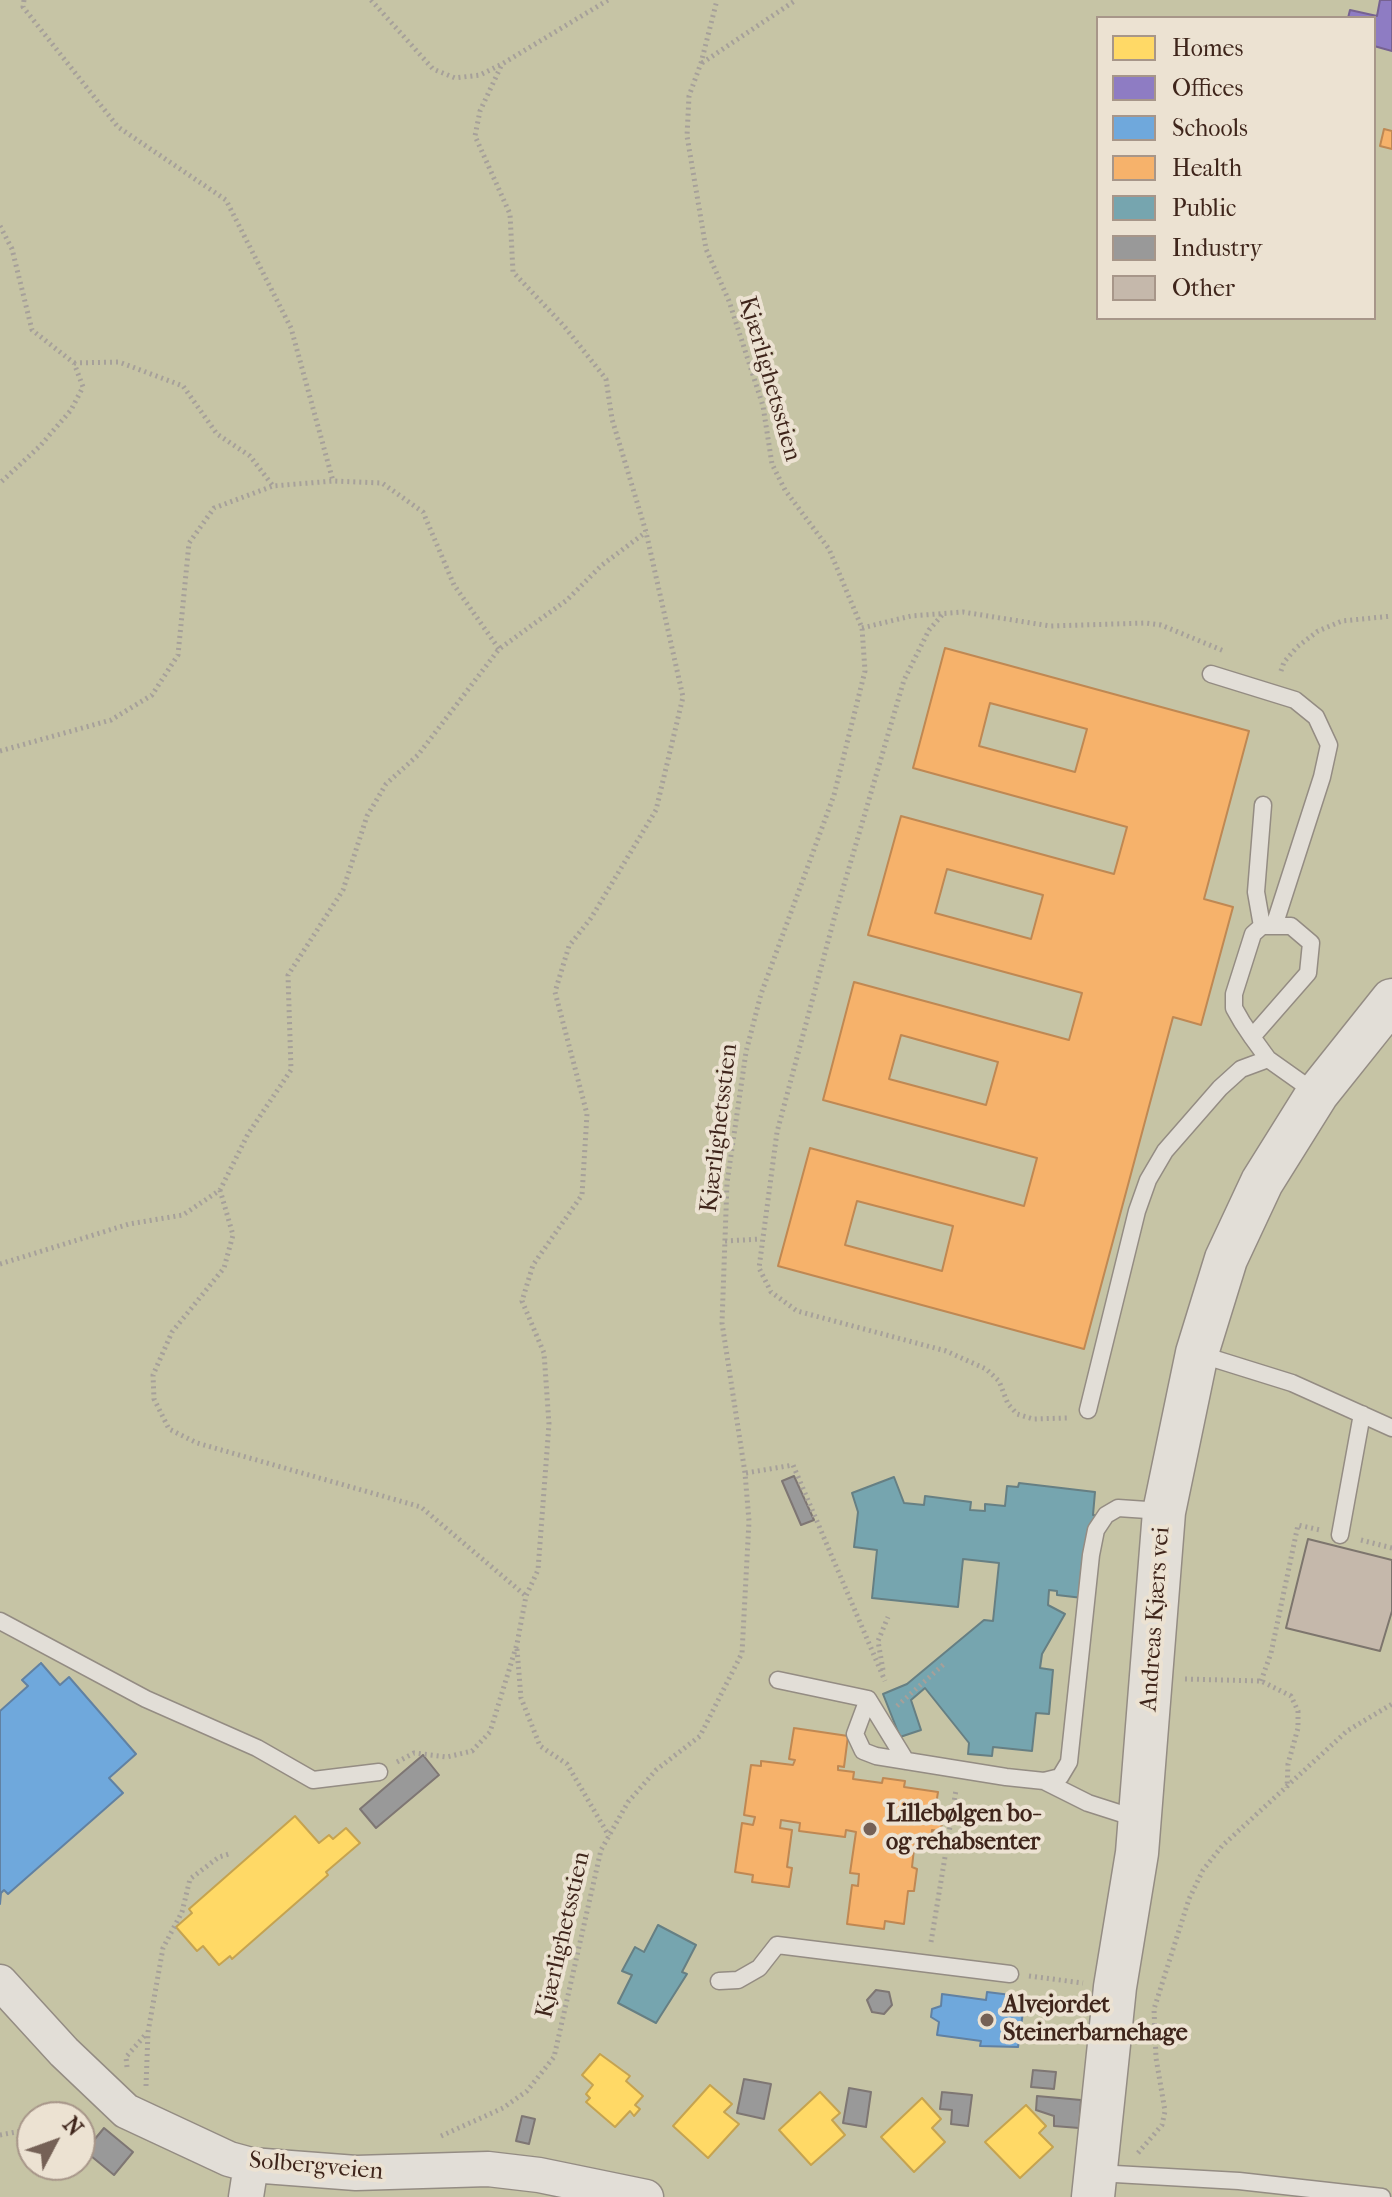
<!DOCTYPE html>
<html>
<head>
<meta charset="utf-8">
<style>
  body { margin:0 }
  #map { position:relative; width:1392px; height:2197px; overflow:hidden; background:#d8d0c3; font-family:"IM FELL French Canon",serif }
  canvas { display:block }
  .legend { position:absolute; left:1096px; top:16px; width:280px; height:304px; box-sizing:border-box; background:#ece2d2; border:2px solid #a79689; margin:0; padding:10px 14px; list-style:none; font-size:24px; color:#3f251b }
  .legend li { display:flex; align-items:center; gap:16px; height:40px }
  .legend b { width:40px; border:2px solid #a79689 }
  .north { position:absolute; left:16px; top:2101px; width:80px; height:80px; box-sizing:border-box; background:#ece2d2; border:2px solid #a79689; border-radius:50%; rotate:49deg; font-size:22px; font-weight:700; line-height:32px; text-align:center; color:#3f251b }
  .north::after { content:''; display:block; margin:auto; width:28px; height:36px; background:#756156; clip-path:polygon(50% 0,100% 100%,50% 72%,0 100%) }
</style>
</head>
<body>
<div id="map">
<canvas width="1392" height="2197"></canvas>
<ul class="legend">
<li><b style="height:22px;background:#ffd966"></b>Homes</li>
<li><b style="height:22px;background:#8e7cc3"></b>Offices</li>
<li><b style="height:22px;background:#6fa8dc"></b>Schools</li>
<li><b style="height:22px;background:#f6b26b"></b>Health</li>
<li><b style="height:22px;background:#76a5af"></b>Public</li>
<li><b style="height:22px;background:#999"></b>Industry</li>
<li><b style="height:22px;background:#c5b8ab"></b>Other</li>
</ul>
<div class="north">N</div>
</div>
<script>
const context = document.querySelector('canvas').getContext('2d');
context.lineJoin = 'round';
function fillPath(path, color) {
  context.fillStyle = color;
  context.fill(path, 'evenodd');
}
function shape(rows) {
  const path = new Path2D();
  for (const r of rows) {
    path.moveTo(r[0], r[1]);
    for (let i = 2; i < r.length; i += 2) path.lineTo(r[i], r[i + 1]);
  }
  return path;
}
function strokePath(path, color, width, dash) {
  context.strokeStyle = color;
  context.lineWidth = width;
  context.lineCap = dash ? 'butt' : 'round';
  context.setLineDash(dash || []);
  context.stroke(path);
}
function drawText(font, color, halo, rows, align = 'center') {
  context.font = font + ' "IM FELL French Canon",serif';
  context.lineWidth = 8;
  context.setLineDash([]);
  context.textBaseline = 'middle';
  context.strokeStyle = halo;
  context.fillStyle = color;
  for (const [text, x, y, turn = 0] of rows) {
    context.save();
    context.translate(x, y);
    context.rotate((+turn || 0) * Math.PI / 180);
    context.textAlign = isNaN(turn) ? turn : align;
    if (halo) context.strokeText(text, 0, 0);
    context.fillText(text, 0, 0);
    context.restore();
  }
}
const green = shape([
  [0,0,1392,0,1392,2197,0,2197],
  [1098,18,1374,18,1374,318,1098,318],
  [32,2117,80,2117,80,2165,32,2165]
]);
const homes = shape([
  [295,1816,319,1843,329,1835,333,1839,346,1828,360,1843,326,1872,328,1875,232,1959,230,1956,219,1965,203,1946,197,1951,176,1927,192,1913,189,1909,295,1816],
  [600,2054,630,2076,626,2081,643,2096,635,2105,640,2109,634,2116,630,2111,615,2127,586,2102,590,2098,586,2094,593,2085,582,2075,600,2054],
  [710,2085,732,2104,724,2112,739,2124,708,2158,673,2126,710,2085],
  [820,2092,840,2113,832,2120,845,2135,811,2165,779,2130,820,2092],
  [922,2098,941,2119,932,2128,945,2142,914,2172,881,2137,922,2098],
  [1026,2105,1046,2126,1039,2133,1053,2147,1020,2178,985,2142,1026,2105]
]);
const offices = shape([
  [1380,0,1392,0,1392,51,1374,46,1374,18,1348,18,1350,10,1377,16,1380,0]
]);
const schools = shape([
  [41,1663,60,1685,69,1677,136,1754,109,1778,123,1793,8,1894,4,1890,1,1893,0,1904,0,1711,28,1686,22,1680,41,1663],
  [987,1992,1019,1996,1018,2004,1024,2005,1018,2047,980,2046,981,2041,937,2035,939,2022,931,2017,932,2009,941,2006,942,1994,986,2000,987,1992]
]);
const health = shape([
  [1384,129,1392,131,1392,149,1380,146,1384,129],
  [945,648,1249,731,1204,899,1233,907,1201,1025,1173,1017,1084,1349,778,1266,810,1148,1024,1206,1037,1158,823,1100,854,982,1069,1040,1082,993,868,935,901,816,1114,874,1127,827,913,768,945,648],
  [990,703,1087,729,1075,772,979,746,990,703],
  [947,869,1043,895,1031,939,935,913,947,869],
  [901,1035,998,1062,986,1105,889,1079,901,1035],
  [857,1201,953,1226,942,1271,845,1245,857,1201],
  [794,1728,848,1736,844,1767,838,1766,838,1770,854,1772,853,1779,882,1783,883,1778,905,1781,904,1787,938,1792,935,1811,943,1812,941,1831,932,1830,931,1842,915,1840,912,1867,917,1869,914,1891,908,1891,904,1924,885,1921,884,1929,847,1924,852,1885,858,1886,859,1874,850,1873,856,1832,846,1830,845,1837,799,1831,800,1823,781,1820,780,1828,792,1830,787,1867,792,1868,789,1887,752,1882,753,1875,735,1872,742,1823,753,1825,755,1817,744,1815,751,1765,761,1766,761,1761,793,1765,795,1760,789,1759,794,1728]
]);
const public = shape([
  [894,1477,904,1503,924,1505,925,1496,971,1502,970,1510,985,1511,985,1504,1005,1506,1007,1486,1018,1487,1019,1483,1095,1492,1093,1515,1100,1516,1091,1599,1057,1595,1057,1591,1049,1590,1048,1605,1065,1614,1042,1654,1040,1668,1053,1670,1049,1714,1036,1713,1032,1751,993,1747,992,1756,968,1754,969,1743,925,1688,911,1700,921,1730,900,1737,883,1694,907,1684,984,1620,993,1621,999,1563,963,1559,958,1607,872,1598,877,1550,854,1547,858,1512,852,1493,894,1477],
  [658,1925,696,1945,682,1972,687,1974,656,2023,618,2003,632,1975,622,1971,635,1947,644,1952,658,1925]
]);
const industry = shape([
  [794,1476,814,1520,801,1525,782,1481,794,1476],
  [423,1755,439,1775,376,1828,360,1809,423,1755],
  [876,1990,889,1992,892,2005,884,2014,872,2012,867,2000,876,1990],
  [1033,2070,1056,2072,1054,2089,1031,2087,1033,2070],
  [744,2079,771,2084,764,2119,737,2113,744,2079],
  [849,2088,871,2092,866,2127,843,2123,849,2088],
  [942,2092,972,2095,968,2126,951,2124,952,2110,940,2109,942,2092],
  [1037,2096,1081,2100,1079,2128,1054,2126,1054,2116,1036,2110,1037,2096],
  [522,2116,535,2119,529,2144,516,2141,522,2116],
  [104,2128,133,2152,114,2175,85,2151,104,2128]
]);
const building = shape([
  [1308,1539,1392,1560,1392,1611,1380,1651,1286,1628,1308,1539]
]);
const path = shape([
  [24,0,23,7,118,127,226,200,291,328,333,481],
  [371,0,433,69,455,78,480,75,502,64,608,0],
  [702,63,796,0],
  [0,226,12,249,32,330,74,363,83,387,71,410,40,446,0,483],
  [74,363,119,362,183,386,217,434,250,456,273,486],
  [942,615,929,630,904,680,834,919,777,1132,759,1268,771,1292,797,1311,946,1351,986,1369,999,1381,1008,1404,1017,1414,1033,1419,1067,1418],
  [862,628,911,616,963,612,1050,626,1146,623,1161,625,1224,651],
  [1281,671,1284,662,1297,647,1318,631,1342,621,1392,616],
  [0,751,111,720,152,695,178,655,189,543,214,508,273,486,333,481,382,483,423,512,454,585,499,649],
  [220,1190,233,1235,224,1268,172,1332,153,1375,154,1399,169,1429,197,1443,421,1507,526,1596],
  [725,1241,761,1239],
  [0,1264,129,1224,183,1215,220,1190,248,1134,291,1070,288,975,343,890,367,816,386,784,418,755,499,649,567,600,602,565,646,532],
  [746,1473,793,1465,885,1681],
  [1361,1540,1392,1548],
  [517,1649,521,1698,540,1746,567,1764,609,1836],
  [883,1670,878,1641,888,1617],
  [1185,1679,1261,1681,1291,1696,1298,1711,1298,1728,1288,1764,1287,1788],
  [1261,1681,1271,1653,1298,1525,1320,1530],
  [897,1706,944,1664],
  [397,1762,414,1753,447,1757,472,1751,490,1732,517,1644,526,1596,538,1570,549,1424,544,1353,522,1301,533,1265,582,1195,587,1114,555,992,569,946,591,918,656,810,683,697,646,532,612,419,606,379,564,326,513,272,510,214,475,136,480,111,502,64],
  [931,1942,956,1790],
  [1029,1976,1083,1983],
  [127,2067,126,2057,147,2033],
  [146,2086,148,2032,163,1948,182,1912,190,1879,219,1857,232,1853],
  [0,2135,32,2129],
  [441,2136,503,2108,527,2091,554,2057,601,1850,628,1802,656,1770,700,1736,742,1653,749,1521,745,1473,722,1323,727,1183,746,1052,761,994,834,795,865,671,862,628,829,549,785,490,772,464,763,406,729,301,706,249,687,136,689,96,701,63,717,0],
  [1138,2153,1162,2125,1165,2111,1156,2058,1154,2009,1189,1899,1203,1870,1222,1846,1347,1731,1392,1704]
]);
const service = shape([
  [1211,674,1295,700,1316,717,1329,745,1322,777,1275,923],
  [1262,926,1256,892,1263,805],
  [1252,1037,1308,973,1311,943,1291,926,1262,926,1253,934,1234,994,1234,1008,1242,1022,1252,1037,1268,1059,1316,1093],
  [1199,1354,1292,1383,1392,1428],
  [1088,1410,1137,1211,1148,1180,1165,1151,1220,1088,1241,1069,1268,1059],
  [1340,1535,1362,1414],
  [0,1621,146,1699,257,1748,313,1780,379,1772],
  [778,1680,868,1699,906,1761],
  [868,1699,855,1734,863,1751,876,1756,1006,1777,1044,1781,1060,1777,1069,1762,1091,1555,1096,1530,1106,1515,1118,1508,1162,1511],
  [1044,1781,1088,1803,1138,1819],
  [719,1981,738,1980,759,1968,777,1945,1010,1974],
  [1097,2173,1239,2181,1382,2197]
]);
const minor = shape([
  [0,1982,64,2052,126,2111,229,2159,251,2165,356,2173,488,2169,539,2175,646,2197],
  [246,2197,251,2165]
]);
const tertiary = shape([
  [1093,2197,1115,1987,1137,1853,1164,1512,1197,1353,1226,1259,1262,1182,1317,1094,1392,1000]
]);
const markers = [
  [870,1829,8,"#756156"],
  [987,2020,8,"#756156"]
];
const streetNames = [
  ["Kjærlighetsstien",769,379,74],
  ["Kjærlighetsstien",720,1128,-83],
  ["Andreas Kjærs vei",1156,1619,-86],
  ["Kjærlighetsstien",564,1935,-77],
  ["Solbergveien",316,2167,5]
];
const poiNames = [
  ["Lillebølgen bo-",886,1815],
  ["og rehabsenter",886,1843],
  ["Alvejordet",1003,2006],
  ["Steinerbarnehage",1003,2034]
];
fillPath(green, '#c6c4a5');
fillPath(homes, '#ffd966');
strokePath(homes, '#c5a350', 2);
fillPath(offices, '#8e7cc3');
strokePath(offices, '#766291', 2);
fillPath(schools, '#6fa8dc');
strokePath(schools, '#6181a2', 2);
fillPath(health, '#f6b26b');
strokePath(health, '#bf8853', 2);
fillPath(public, '#76a5af');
strokePath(public, '#667f83', 2);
fillPath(industry, '#999');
strokePath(industry, '#7e7673', 2);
fillPath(building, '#c5b8ab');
strokePath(building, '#7d756d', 2);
strokePath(service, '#948c83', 19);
strokePath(minor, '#948c83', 37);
strokePath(tertiary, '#948c83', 45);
strokePath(path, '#a6a09a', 5, [2, 4]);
strokePath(service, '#e2ded7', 16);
strokePath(minor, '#e2ded7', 34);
strokePath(tertiary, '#e2ded7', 42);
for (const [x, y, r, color] of markers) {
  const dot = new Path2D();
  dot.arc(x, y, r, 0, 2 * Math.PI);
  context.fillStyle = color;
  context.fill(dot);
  strokePath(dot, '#ece2d2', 3);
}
drawText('24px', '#3f251b', '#ece2d2', streetNames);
drawText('bold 24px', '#3f251b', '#ece2d2', poiNames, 'left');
</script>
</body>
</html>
